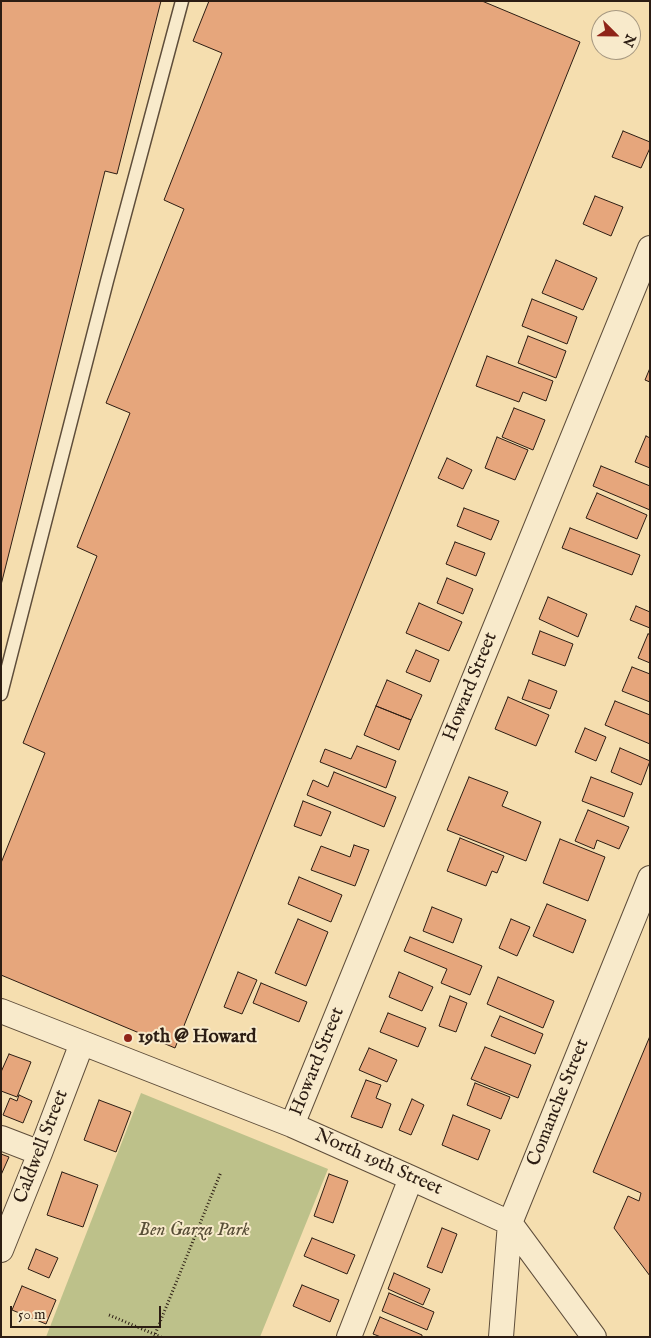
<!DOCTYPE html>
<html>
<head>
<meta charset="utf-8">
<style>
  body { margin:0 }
  #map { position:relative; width:651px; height:1338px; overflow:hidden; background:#f5deaf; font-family:"IM FELL English",serif }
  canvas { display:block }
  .frame { position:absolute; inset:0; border:2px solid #2c1d13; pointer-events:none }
  .north { position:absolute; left:591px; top:10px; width:50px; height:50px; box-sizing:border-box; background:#f8eacb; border:1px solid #a69881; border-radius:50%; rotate:113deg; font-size:14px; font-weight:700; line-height:20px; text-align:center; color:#2c1d13 }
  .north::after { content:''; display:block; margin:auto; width:18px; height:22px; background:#8f2418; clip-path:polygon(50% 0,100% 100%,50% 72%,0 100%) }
  .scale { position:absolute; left:10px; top:1306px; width:151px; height:22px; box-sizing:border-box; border:2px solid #2c1d13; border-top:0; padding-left:6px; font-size:15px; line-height:18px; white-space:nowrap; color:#2c1d13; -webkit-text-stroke:4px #f8eacb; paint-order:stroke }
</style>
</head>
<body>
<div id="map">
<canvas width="651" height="1338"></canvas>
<div class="frame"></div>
<div class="north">N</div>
<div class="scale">50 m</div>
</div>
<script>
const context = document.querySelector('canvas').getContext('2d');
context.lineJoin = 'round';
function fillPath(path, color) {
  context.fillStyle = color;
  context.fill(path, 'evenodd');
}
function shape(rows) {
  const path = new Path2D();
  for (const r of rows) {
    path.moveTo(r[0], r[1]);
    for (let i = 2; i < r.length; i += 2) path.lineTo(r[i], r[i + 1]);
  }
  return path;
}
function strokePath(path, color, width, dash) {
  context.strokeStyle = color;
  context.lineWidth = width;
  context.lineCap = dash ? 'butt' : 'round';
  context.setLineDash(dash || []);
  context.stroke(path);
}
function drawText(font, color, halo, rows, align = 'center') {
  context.font = font + ' "IM FELL English",serif';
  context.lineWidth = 4;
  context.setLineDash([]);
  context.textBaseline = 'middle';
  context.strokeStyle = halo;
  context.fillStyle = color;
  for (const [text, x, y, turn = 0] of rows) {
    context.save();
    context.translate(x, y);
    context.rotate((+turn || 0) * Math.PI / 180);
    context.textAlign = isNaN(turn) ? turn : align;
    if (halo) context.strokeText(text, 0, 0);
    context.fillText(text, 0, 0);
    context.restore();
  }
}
const green = shape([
  [141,1093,328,1169,260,1337,46,1337]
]);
const building = shape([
  [1,1,161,1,117,174,105,171,1,585,1,1],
  [209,1,482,1,580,42,175,1048,1,975,1,863,45,753,23,743,97,556,77,547,130,413,106,403,184,209,164,200,222,53,193,41,209,1],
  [623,131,650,142,650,148,641,168,612,157,623,131],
  [595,196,623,207,611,236,583,224,595,196],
  [556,260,597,278,583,310,542,293,556,260],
  [532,299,577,317,567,344,522,326,532,299],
  [528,336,566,351,556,378,518,363,528,336],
  [487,356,553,381,546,401,523,392,519,402,476,386,487,356],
  [650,368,650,382,645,380,650,368],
  [514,408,545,420,533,450,502,437,514,408],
  [646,436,650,438,650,468,635,462,646,436],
  [497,437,528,450,515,480,485,468,497,437],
  [447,458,472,470,463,489,438,478,447,458],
  [601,466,650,486,650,510,593,486,601,466],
  [597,493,647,515,637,539,586,518,597,493],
  [464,508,499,521,491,540,457,526,464,508],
  [570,528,640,555,632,575,562,548,570,528],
  [455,542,485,553,476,576,446,564,455,542],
  [447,578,473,589,463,614,437,603,447,578],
  [548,597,587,614,578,637,539,619,548,597],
  [419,603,462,622,449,651,406,633,419,603],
  [636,606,650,612,650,628,630,620,636,606],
  [540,631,573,644,565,666,532,654,540,631],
  [648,634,650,634,650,663,638,658,648,634],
  [416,650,439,660,430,682,406,672,416,650],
  [632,667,650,674,650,702,622,691,632,667],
  [387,680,422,695,411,720,376,706,387,680],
  [529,680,557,691,550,709,522,699,529,680],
  [508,697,549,715,536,746,495,729,508,697],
  [615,701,650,715,650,744,605,725,615,701],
  [376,706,411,720,399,750,364,735,376,706],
  [585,728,606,737,596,761,575,752,585,728],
  [357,746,396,761,386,788,320,762,325,749,351,759,357,746],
  [620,748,650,761,641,785,611,772,620,748],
  [334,772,396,797,384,827,307,795,313,780,328,787,334,772],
  [469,777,508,792,502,806,541,822,526,861,447,830,469,777],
  [591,777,633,793,624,817,582,801,591,777],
  [303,801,331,812,321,836,294,826,303,801],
  [588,810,629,827,619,849,597,840,594,849,575,841,588,810],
  [460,838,504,856,497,873,492,871,486,886,447,871,460,838],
  [560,839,605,857,588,901,543,883,560,839],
  [354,845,369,850,355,886,311,870,321,846,350,857,354,845],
  [299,877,342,895,331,922,288,904,299,877],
  [547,904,586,920,573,953,533,936,547,904],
  [432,907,462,919,453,943,423,931,432,907],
  [298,919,328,932,306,986,275,973,298,919],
  [511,919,530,927,517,956,499,948,511,919],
  [410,937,482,966,470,995,441,983,447,969,404,951,410,937],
  [238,972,257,980,242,1014,224,1007,238,972],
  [399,972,433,987,422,1011,389,997,399,972],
  [498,977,554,1001,543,1028,487,1004,498,977],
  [261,983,307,1002,299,1022,253,1003,261,983],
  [450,996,467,1003,456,1032,439,1026,450,996],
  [388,1013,426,1028,418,1047,380,1032,388,1013],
  [500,1016,543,1034,535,1054,491,1036,500,1016],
  [650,1036,650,1276,614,1228,628,1196,639,1201,641,1193,593,1172,650,1036],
  [485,1047,531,1065,518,1098,471,1079,485,1047],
  [369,1048,397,1060,387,1082,359,1070,369,1048],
  [9,1054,31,1062,17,1097,1,1091,1,1072,9,1054],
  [366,1080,381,1085,376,1098,391,1104,382,1128,351,1117,366,1080],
  [475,1083,510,1097,501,1119,467,1105,475,1083],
  [19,1095,32,1101,23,1123,3,1115,10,1098,17,1101,19,1095],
  [412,1099,424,1105,411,1135,399,1130,412,1099],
  [99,1100,131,1112,116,1152,84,1140,99,1100],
  [453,1115,490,1130,478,1160,442,1145,453,1115],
  [1,1154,9,1157,1,1175,1,1154],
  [62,1172,98,1185,83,1227,47,1215,62,1172],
  [329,1174,348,1181,333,1223,314,1216,329,1174],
  [442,1228,457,1234,442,1273,427,1267,442,1228],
  [312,1238,355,1255,347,1274,304,1256,312,1238],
  [36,1249,58,1258,49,1278,28,1269,36,1249],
  [394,1273,430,1289,423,1305,388,1289,394,1273],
  [302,1285,339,1300,330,1322,293,1306,302,1285],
  [22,1286,56,1300,46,1324,12,1310,22,1286],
  [389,1293,434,1312,427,1330,382,1311,389,1293],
  [380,1317,422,1335,422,1337,381,1337,373,1334,380,1317]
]);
const path = shape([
  [109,1315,161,1337],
  [154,1337,221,1172]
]);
const lane = shape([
  [1,694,107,281,182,1]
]);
const street = shape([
  [1,1011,292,1125,411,1178,510,1223,594,1337],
  [292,1125,650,248],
  [1,1138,40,1153],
  [1,1250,40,1153,82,1043],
  [349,1337,411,1178],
  [501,1337,510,1223,650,878]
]);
const markers = [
  [128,1038,5,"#8f2418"]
];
const streetNames = [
  ["Howard Street",471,687,-68],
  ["Howard Street",318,1062,-68],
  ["Comanche Street",559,1103,-68],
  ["Caldwell Street",42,1147,-69],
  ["North 19th Street",378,1163,24]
];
const poiNames = [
  ["19th @ Howard",138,1038]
];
const parkNames = [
  ["Ben Garza Park",194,1231]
];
fillPath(green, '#bdc18a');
fillPath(building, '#e6a67c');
strokePath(building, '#2c1d13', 1);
strokePath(lane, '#5e4d3a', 15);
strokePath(street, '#5e4d3a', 26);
strokePath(path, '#2c1d13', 3, [1, 2.5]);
strokePath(lane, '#f8eacb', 12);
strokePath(street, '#f8eacb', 24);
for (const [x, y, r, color] of markers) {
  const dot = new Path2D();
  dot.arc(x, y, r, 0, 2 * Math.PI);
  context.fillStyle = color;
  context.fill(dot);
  strokePath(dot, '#f8eacb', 2);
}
drawText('19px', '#2c1d13', '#f8eacb', streetNames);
drawText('bold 19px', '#2c1d13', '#f8eacb', poiNames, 'left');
drawText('italic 19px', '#584e37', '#f8eacb', parkNames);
</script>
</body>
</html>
